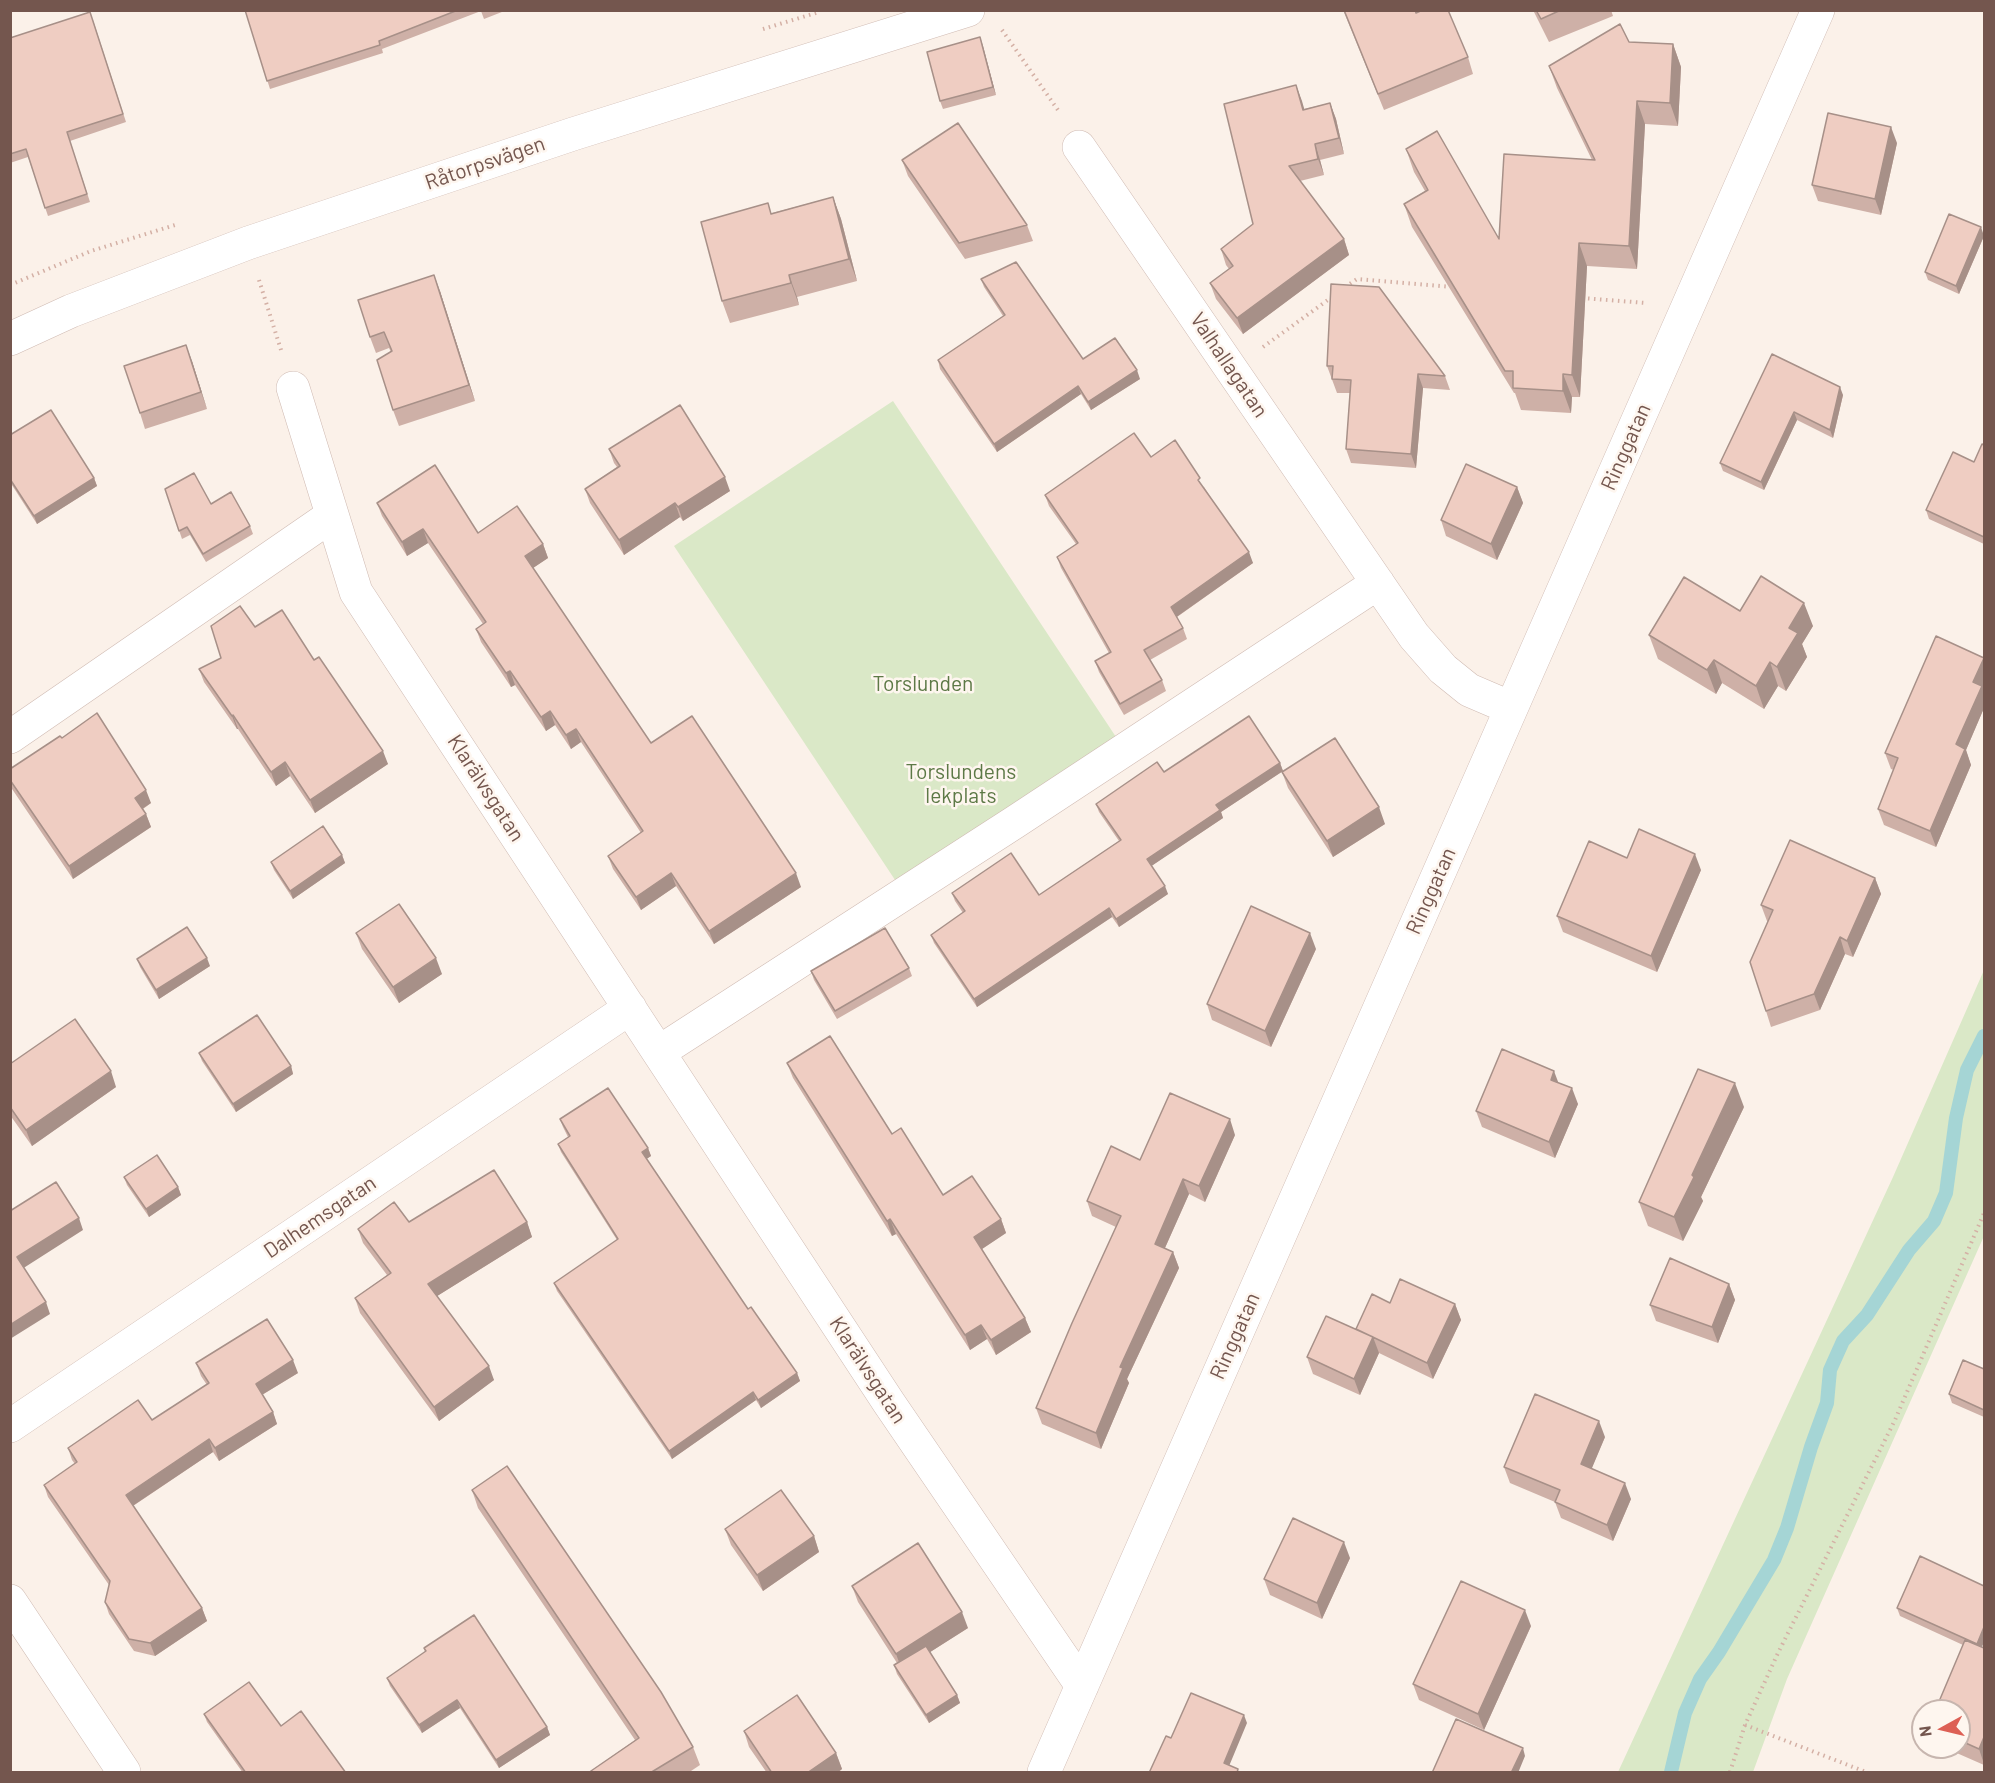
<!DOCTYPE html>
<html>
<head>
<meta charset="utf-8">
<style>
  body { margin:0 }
  #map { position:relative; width:1995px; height:1783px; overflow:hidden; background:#fbf1e9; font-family:Barlow,sans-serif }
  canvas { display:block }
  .frame { position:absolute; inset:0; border:12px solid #74564e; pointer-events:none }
  .north { position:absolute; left:1911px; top:1699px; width:60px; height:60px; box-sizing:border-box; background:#fef6ef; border:2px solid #c7b6af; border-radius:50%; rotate:262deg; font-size:16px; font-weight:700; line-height:24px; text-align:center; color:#74564e }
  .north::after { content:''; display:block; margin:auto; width:21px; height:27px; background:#dd6055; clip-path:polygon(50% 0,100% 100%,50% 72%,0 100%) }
</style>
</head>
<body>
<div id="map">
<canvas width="1995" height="1783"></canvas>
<div class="frame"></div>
<div class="north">N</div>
</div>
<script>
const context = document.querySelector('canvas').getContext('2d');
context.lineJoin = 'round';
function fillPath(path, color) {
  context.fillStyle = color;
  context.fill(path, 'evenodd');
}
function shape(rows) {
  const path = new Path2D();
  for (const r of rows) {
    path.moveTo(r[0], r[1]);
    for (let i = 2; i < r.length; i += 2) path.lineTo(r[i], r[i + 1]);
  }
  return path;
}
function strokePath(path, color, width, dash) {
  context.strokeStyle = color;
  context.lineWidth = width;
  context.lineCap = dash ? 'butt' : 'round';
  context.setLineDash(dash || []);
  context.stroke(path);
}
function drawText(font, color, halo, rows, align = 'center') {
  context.font = font + ' Barlow,sans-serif';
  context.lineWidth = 5;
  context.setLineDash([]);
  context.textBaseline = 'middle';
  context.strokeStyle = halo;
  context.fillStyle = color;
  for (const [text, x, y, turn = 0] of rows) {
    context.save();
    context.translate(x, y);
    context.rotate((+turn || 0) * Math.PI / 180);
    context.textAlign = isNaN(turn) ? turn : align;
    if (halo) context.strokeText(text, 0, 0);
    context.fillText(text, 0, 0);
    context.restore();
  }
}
const green = shape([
  [893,401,1120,743,901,889,674,546],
  [1984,970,1984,1236,1787,1679,1753,1772,1618,1772,1893,1177]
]);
const stream = shape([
  [1671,1772,1685,1713,1700,1679,1719,1652,1774,1560,1787,1528,1811,1447,1827,1403,1830,1370,1843,1341,1867,1315,1909,1250,1934,1221,1946,1193,1956,1118,1967,1070,1984,1036]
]);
const path = shape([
  [763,29,819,12],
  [1002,30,1060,113],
  [259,280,281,350],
  [10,285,91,251,175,225],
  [1345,287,1357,279,1452,287],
  [1582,298,1646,303],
  [1263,347,1332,297],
  [1745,1725,1866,1772],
  [1730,1772,1745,1725,1778,1653,1895,1420,1984,1213]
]);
const minor = shape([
  [1079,147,1414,636,1443,669,1469,690,1511,708],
  [10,339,71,311,248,243,573,134,968,10],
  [293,388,356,592,889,1403,1082,1686],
  [10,737,331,516],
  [659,1052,1015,822,1378,583],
  [10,1426,630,1008],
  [10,1601,124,1772],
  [1044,1772,1818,10]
]);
const wall = shape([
  [245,10,507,10,484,19,481,11,382,49,383,53,270,89],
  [1343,10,1415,10,1416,13,1468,57,1473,74,1384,110],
  [1533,10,1611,10,1613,16,1549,42],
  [93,20,126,122,70,141,90,202,48,216,28,157,10,163,10,38],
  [980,37,996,95,943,109,940,101],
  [1629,42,1673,44,1681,67,1678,126,1645,124,1637,269,1587,266,1580,397,1572,397,1571,413,1521,410,1515,393,1514,393,1412,227,1404,204,1425,191,1414,172,1406,149,1499,239,1592,160,1557,88,1549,66],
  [1296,85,1304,109,1330,103,1336,119,1344,154,1320,160,1324,175,1300,181,1344,239,1349,255,1243,334,1216,299,1210,283,1229,269,1226,265,1221,249,1253,224],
  [1897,143,1881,215,1818,201,1812,185],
  [902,160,1027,225,1033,241,965,259,908,176],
  [833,197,841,219,857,281,797,297,799,305,730,323,722,301,772,213],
  [1984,236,1959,294,1928,280,1925,272],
  [981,279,1083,359,1140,379,1091,410,1081,394,997,452,940,369,938,360,1003,316,984,287],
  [440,291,475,401,399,426,393,410,391,352,389,348,376,353,370,337],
  [1772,354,1843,395,1833,438,1797,420,1764,490,1723,471,1720,463],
  [192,361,207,409,145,429,140,413],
  [1327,366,1445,376,1450,390,1423,388,1416,468,1351,463,1346,449,1350,393,1337,393],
  [10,435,94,478,97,486,37,524,10,482],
  [1984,445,1984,544,1929,519,1926,510,1974,462],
  [609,449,730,491,683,521,680,517,624,555,590,503,585,489,617,467,614,463],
  [1151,457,1204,487,1253,563,1177,617,1183,628,1187,639,1150,660,1162,680,1166,691,1124,715,1099,672,1095,661,1109,653,1061,568,1057,557,1076,544,1049,506,1045,495],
  [1517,487,1523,503,1497,560,1446,536,1441,520],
  [165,489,211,504,250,526,253,534,206,562,190,535,182,539],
  [377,503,478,533,543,544,548,558,533,568,651,743,801,887,714,944,676,886,641,910,613,869,608,856,641,833,581,742,571,749,555,725,546,731,515,685,511,687,481,642,476,629,483,624,428,543,407,556,382,516],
  [1740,611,1813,626,1802,644,1807,657,1786,691,1778,686,1764,709,1722,683,1716,694,1658,659,1649,635],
  [255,627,314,660,388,764,315,813,290,776,276,786,238,729,237,729,204,682,199,669,221,658],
  [1984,658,1984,686,1983,690,1984,694,1984,708,1966,750,1971,765,1936,847,1884,825,1878,809,1894,770,1891,769,1885,753],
  [62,738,151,803,143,809,146,814,151,827,73,879,10,786,10,769],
  [1280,763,1283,771,1221,812,1223,818,1151,866,1168,894,1119,927,1112,917,977,1007,934,943,931,935,963,913,955,901,952,893,1039,895,1119,841,1099,812,1096,804,1164,772],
  [1282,772,1385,824,1333,857,1288,788],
  [342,855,345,863,293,899,274,870,271,862],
  [1627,858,1701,870,1657,972,1563,932,1557,916],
  [1875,878,1881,894,1853,957,1845,954,1820,1010,1771,1027,1766,1011,1768,922,1767,921,1761,905],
  [356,933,442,974,399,1003,362,949],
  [1316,949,1271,1047,1212,1020,1207,1004],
  [137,959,210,966,159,999,140,967],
  [909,968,912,976,837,1019,814,980,811,971],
  [199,1053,291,1066,293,1074,236,1112,202,1061],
  [787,1063,892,1134,943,1195,1001,1219,1006,1233,982,1249,1025,1318,1031,1332,996,1355,987,1339,970,1350,896,1234,892,1236,793,1078],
  [10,1064,116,1087,32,1146,10,1115],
  [1559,1083,1578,1104,1555,1158,1482,1127,1476,1111],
  [1744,1107,1701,1197,1703,1201,1683,1241,1648,1226,1639,1202],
  [560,1119,648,1148,651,1156,646,1159,748,1309,797,1373,800,1381,761,1408,756,1400,672,1459,557,1291,554,1283,617,1240,561,1152,558,1144,568,1137,563,1127],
  [1235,1135,1205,1202,1189,1194,1165,1248,1173,1252,1179,1268,1127,1379,1129,1383,1101,1449,1042,1424,1036,1408,1116,1227,1092,1216,1087,1201],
  [124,1177,178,1187,181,1195,149,1217,127,1185],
  [409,1222,527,1222,532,1237,437,1296,494,1380,439,1421,360,1313,355,1298,387,1275,363,1243,358,1229],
  [1729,1284,1735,1300,1718,1343,1656,1321,1650,1305],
  [1390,1303,1455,1304,1461,1320,1433,1379,1379,1353,1360,1395,1313,1374,1307,1357,1356,1329],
  [196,1363,298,1373,262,1395,273,1412,277,1424,219,1461,213,1452,133,1506,202,1608,207,1621,155,1656,134,1651,109,1614,105,1602,109,1585,48,1497,44,1485,75,1464,72,1460,68,1448,152,1420,207,1385,201,1376],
  [1984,1369,1984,1417,1952,1403,1949,1394],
  [1605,1437,1591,1469,1631,1499,1613,1541,1561,1518,1555,1502,1510,1483,1504,1467],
  [472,1490,693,1747,700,1765,688,1773,588,1773,635,1740,478,1508],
  [725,1529,814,1536,819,1552,763,1591,731,1545],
  [1920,1556,1982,1647,1984,1648,1984,1765,1943,1747,1959,1747,1959,1711,1963,1645,1900,1616,1897,1608],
  [1350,1558,1322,1619,1270,1595,1264,1579],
  [852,1586,968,1628,930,1652,957,1695,960,1703,929,1723,897,1674,894,1665,897,1663,858,1602],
  [1531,1626,1484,1730,1419,1700,1413,1684],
  [424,1648,547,1727,550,1735,499,1768,460,1708,422,1733,390,1686,387,1678,425,1652],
  [204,1714,281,1726,346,1773,243,1773,207,1722],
  [744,1731,836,1753,842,1769,837,1773,767,1773,749,1747]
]);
const shadedWall = shape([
  [980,37,983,46,996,95,993,87],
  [1673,44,1681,67,1678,126,1670,103],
  [1296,85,1302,101,1309,126,1303,110],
  [1637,101,1645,124,1637,269,1629,246],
  [1330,103,1336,119,1344,154,1339,138],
  [1891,127,1897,143,1881,215,1875,199],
  [1315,144,1320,160,1324,175,1318,159],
  [833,197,841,219,857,281,849,259],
  [1981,227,1984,236,1959,294,1956,286],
  [1344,239,1349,255,1243,334,1237,318],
  [1579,243,1587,266,1580,397,1572,375],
  [434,275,440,291,475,401,469,385],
  [789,275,797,297,799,305,791,283],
  [186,345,192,361,207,409,201,392],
  [1137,370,1140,379,1091,410,1088,402],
  [1418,374,1423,388,1416,468,1411,454],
  [1563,374,1572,397,1571,413,1563,391],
  [1078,386,1081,394,997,452,994,444],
  [1840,387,1843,395,1833,438,1830,430],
  [1794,412,1797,420,1764,490,1761,482],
  [725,477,730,491,683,521,678,507],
  [94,478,97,486,37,524,34,516],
  [1517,487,1523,503,1497,560,1491,544],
  [675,503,680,517,624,555,619,540],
  [423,529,428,543,407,556,402,542],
  [543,544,548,558,530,570,525,556],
  [1249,552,1253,563,1175,618,1171,607],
  [1804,603,1813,626,1802,644,1807,657,1786,691,1777,667,1789,628],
  [1984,658,1984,686,1983,690,1984,694,1984,708,1966,750,1971,765,1936,847,1930,831,1973,682],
  [1714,660,1722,683,1716,694,1707,670],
  [1770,662,1778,686,1764,709,1756,686],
  [510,671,515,685,511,687,506,673],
  [550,711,555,725,546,731,541,717],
  [233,715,238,729,237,729,232,716],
  [576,729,581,742,571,749,566,735],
  [383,751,388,764,315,813,310,800],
  [285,762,290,776,276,786,271,772],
  [1280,763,1283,771,1221,812,1223,818,1150,867,1147,859,1216,805],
  [146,790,151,803,139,811,135,798],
  [1379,807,1385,824,1333,857,1327,841],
  [146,814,151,827,73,879,69,866],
  [1695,854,1701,870,1657,972,1651,956],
  [342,855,345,863,293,899,290,891],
  [671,873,676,886,641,910,636,897],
  [796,873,801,887,714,944,709,931],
  [1875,878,1881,894,1853,957,1847,941],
  [1165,886,1168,894,1119,927,1116,919],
  [1109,908,1112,917,977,1007,974,999],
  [1310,933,1316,949,1271,1047,1265,1031],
  [1840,937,1845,954,1820,1010,1814,994],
  [207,958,210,966,159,999,156,990],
  [436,958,442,974,399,1003,393,987],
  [291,1066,293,1074,236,1112,233,1104],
  [111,1071,116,1087,32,1146,26,1130],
  [1554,1071,1560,1087,1551,1080],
  [1735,1083,1744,1107,1701,1197,1703,1201,1683,1241,1674,1217,1692,1175],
  [1572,1088,1578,1104,1555,1158,1549,1142],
  [1230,1119,1235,1135,1205,1202,1199,1186],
  [648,1148,651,1156,645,1160,642,1152],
  [1183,1179,1189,1194,1160,1259,1155,1244],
  [178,1187,181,1195,149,1217,146,1209],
  [79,1218,83,1230,22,1269,17,1257],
  [890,1219,896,1234,892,1236,887,1221],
  [1001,1219,1006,1233,979,1251,974,1237],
  [527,1222,532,1237,434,1298,428,1284],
  [1173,1252,1179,1268,1127,1379,1129,1383,1101,1449,1096,1433,1120,1367],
  [1729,1284,1735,1300,1718,1343,1712,1327],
  [46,1302,50,1314,10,1339,10,1325],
  [1455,1304,1461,1320,1433,1379,1427,1363],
  [1025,1318,1031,1332,996,1355,991,1340],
  [981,1325,987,1339,970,1350,965,1335],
  [1373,1337,1379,1353,1360,1395,1354,1379],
  [293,1360,298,1373,260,1396,256,1384],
  [489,1366,494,1380,439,1421,434,1407],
  [797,1373,800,1381,761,1408,758,1400],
  [753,1392,756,1400,672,1459,669,1451],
  [273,1412,277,1424,219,1461,215,1448],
  [1599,1421,1605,1437,1587,1480,1581,1464],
  [209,1439,213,1452,131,1507,126,1495],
  [1625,1483,1631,1499,1613,1541,1607,1525],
  [814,1536,819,1552,763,1591,757,1575],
  [1344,1542,1350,1558,1322,1619,1317,1603],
  [202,1608,207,1621,155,1656,150,1643],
  [1525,1610,1531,1626,1484,1730,1478,1714],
  [962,1612,968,1628,902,1670,896,1654],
  [1984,1627,1984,1642,1980,1652,1977,1644],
  [957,1695,960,1703,929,1723,926,1715],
  [457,1700,460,1708,422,1733,419,1725],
  [1244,1715,1247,1723,1227,1771,1224,1763],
  [547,1727,550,1735,499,1768,496,1760],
  [1984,1737,1984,1764,1979,1749],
  [1523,1748,1525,1756,1518,1773,1511,1773],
  [836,1753,842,1769,837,1773,807,1773]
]);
const building = shape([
  [245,10,458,10,379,41,380,45,267,81,245,10],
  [1344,10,1415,10,1416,13,1423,10,1448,10,1468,57,1378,94,1344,10],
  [1536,10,1561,10,1541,19,1536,10],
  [90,12,123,114,67,132,87,194,45,208,26,149,10,154,10,38,90,12],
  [1620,24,1629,42,1673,44,1670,103,1637,101,1629,246,1579,243,1572,375,1563,374,1563,391,1513,388,1513,371,1505,371,1404,204,1428,190,1406,149,1437,131,1499,239,1504,154,1595,160,1549,66,1620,24],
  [980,37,993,87,940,101,927,52,980,37],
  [1296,85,1303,110,1330,103,1339,138,1315,144,1318,159,1289,166,1344,239,1237,318,1210,283,1233,266,1221,249,1253,224,1224,104,1296,85],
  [1828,113,1891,127,1875,199,1812,185,1828,113],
  [958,123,1027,225,959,243,902,160,958,123],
  [833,197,849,259,789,275,791,283,722,301,701,222,768,203,771,214,833,197],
  [1949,214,1981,227,1956,286,1925,272,1949,214],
  [1016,262,1083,359,1115,338,1137,370,1088,402,1078,386,994,444,938,360,1005,315,981,279,1016,262],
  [434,275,469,385,393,410,377,360,392,351,384,332,370,337,358,300,434,275],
  [1331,284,1379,287,1445,376,1418,374,1411,454,1346,449,1351,380,1332,379,1333,366,1327,366,1331,284],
  [186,345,201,392,140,413,124,366,186,345],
  [1772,354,1840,387,1830,430,1794,412,1761,482,1720,463,1772,354],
  [680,405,725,477,678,507,675,503,619,540,585,489,620,466,609,449,680,405],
  [51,410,94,478,34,516,10,479,10,435,51,410],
  [1134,433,1151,457,1175,440,1200,478,1198,480,1249,552,1171,607,1183,628,1144,650,1162,680,1120,704,1095,661,1111,652,1057,557,1078,543,1045,495,1134,433],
  [1982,444,1984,445,1984,537,1926,510,1953,452,1974,462,1982,444],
  [1466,464,1517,487,1491,544,1441,520,1466,464],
  [435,465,478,533,517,506,543,544,525,556,651,743,692,716,796,873,709,931,671,873,636,897,608,856,643,831,576,729,566,735,550,711,541,717,510,671,506,673,476,629,486,622,423,529,402,542,377,503,435,465],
  [194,473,211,504,231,492,250,526,203,554,187,527,179,531,165,489,194,473],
  [1761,576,1804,603,1789,628,1798,633,1777,667,1770,662,1756,686,1714,660,1707,670,1649,635,1684,577,1740,611,1761,576],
  [240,606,255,627,282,610,314,660,319,657,383,751,310,800,285,762,271,772,233,715,232,716,199,669,221,658,211,626,240,606],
  [1936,636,1984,658,1973,682,1982,686,1956,744,1965,749,1930,831,1878,809,1898,758,1885,753,1936,636],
  [97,713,146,790,135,798,146,814,69,866,10,780,10,769,60,736,62,738,97,713],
  [1249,716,1280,763,1216,805,1220,810,1147,859,1165,886,1116,919,1109,908,974,999,931,935,965,911,952,893,1011,853,1039,895,1121,840,1096,804,1157,762,1164,772,1249,716],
  [1335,738,1379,807,1327,841,1282,772,1335,738],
  [323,826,342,855,290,891,271,862,323,826],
  [1639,829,1695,854,1651,956,1557,916,1589,841,1627,858,1639,829],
  [1790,840,1875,878,1847,941,1840,937,1814,994,1766,1011,1750,962,1773,910,1761,905,1790,840],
  [399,904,436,958,393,987,356,933,399,904],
  [1251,906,1310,933,1265,1031,1207,1004,1251,906],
  [187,927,207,958,156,990,137,959,187,927],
  [885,928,909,968,835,1011,811,971,885,928],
  [257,1015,291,1066,233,1104,199,1053,257,1015],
  [75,1019,111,1071,26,1130,10,1107,10,1064,75,1019],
  [830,1036,892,1134,901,1128,943,1195,972,1176,1001,1219,974,1237,1025,1318,991,1340,981,1325,965,1335,890,1219,887,1221,787,1063,830,1036],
  [1502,1049,1554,1071,1551,1080,1572,1088,1549,1142,1476,1111,1502,1049],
  [1698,1069,1735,1083,1692,1175,1694,1177,1674,1217,1639,1202,1698,1069],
  [608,1088,648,1148,642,1152,748,1309,751,1307,797,1373,758,1400,753,1392,669,1451,554,1283,618,1239,558,1144,570,1136,560,1119,608,1088],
  [1170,1093,1230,1119,1199,1186,1183,1179,1155,1244,1173,1252,1120,1367,1123,1368,1096,1433,1036,1408,1072,1323,1121,1216,1087,1201,1111,1146,1140,1160,1170,1093],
  [157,1155,178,1187,146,1209,124,1177,157,1155],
  [494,1170,527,1222,428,1284,489,1366,434,1407,355,1298,391,1273,358,1229,394,1202,409,1222,494,1170],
  [56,1182,79,1218,17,1257,46,1302,10,1325,10,1211,56,1182],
  [1670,1258,1729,1284,1712,1327,1650,1305,1670,1258],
  [1400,1279,1455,1304,1427,1363,1356,1329,1372,1294,1390,1303,1400,1279],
  [1326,1316,1373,1337,1354,1379,1307,1357,1326,1316],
  [267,1319,293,1360,256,1384,273,1412,215,1448,209,1439,126,1495,202,1608,150,1643,129,1639,105,1602,110,1581,44,1485,77,1462,68,1448,138,1400,152,1420,209,1383,196,1363,267,1319],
  [1963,1360,1984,1369,1984,1410,1949,1394,1963,1360],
  [1535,1394,1599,1421,1581,1464,1625,1483,1607,1525,1555,1502,1560,1490,1504,1467,1535,1394],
  [507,1466,661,1692,693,1747,650,1773,588,1773,639,1738,472,1490,507,1466],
  [781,1490,814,1536,757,1575,725,1529,781,1490],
  [1293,1518,1344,1542,1317,1603,1264,1579,1293,1518],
  [918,1543,962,1612,896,1654,852,1586,918,1543],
  [1920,1556,1984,1586,1984,1627,1977,1644,1897,1608,1920,1556],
  [1461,1581,1525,1610,1478,1714,1413,1684,1461,1581],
  [474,1615,547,1727,496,1760,457,1700,419,1725,387,1678,426,1651,424,1648,474,1615],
  [1965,1640,1984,1648,1984,1737,1979,1749,1959,1740,1959,1711,1935,1711,1965,1640],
  [926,1646,957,1695,926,1715,894,1665,926,1646],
  [249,1682,281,1726,301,1711,346,1773,246,1773,204,1714,249,1682],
  [1191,1693,1244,1715,1224,1763,1238,1769,1237,1773,1149,1773,1166,1736,1171,1738,1191,1693],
  [797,1695,836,1753,807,1773,772,1773,744,1731,797,1695],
  [1456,1719,1523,1748,1511,1773,1432,1773,1456,1719]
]);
const streetNames = [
  ["Råtorpsvägen",485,163,-19],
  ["Valhallagatan",1229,365,56],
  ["Ringgatan",1626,447,-66],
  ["Klarälvsgatan",486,788,57],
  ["Ringgatan",1431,891,-66],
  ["Dalhemsgatan",320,1217,-34],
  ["Ringgatan",1235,1336,-66],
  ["Klarälvsgatan",868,1370,57]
];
const parkNames = [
  ["Torslunden",923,684],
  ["Torslundens",961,772],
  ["lekplats",961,796]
];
fillPath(green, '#dae8c7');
strokePath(stream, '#a5d5d5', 14);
strokePath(minor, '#cfbab2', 34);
strokePath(path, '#d4b0a5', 4, [1.5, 4.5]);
strokePath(minor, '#fff', 33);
fillPath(wall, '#ceb0a7');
fillPath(shadedWall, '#a79088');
fillPath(building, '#efcdc2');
strokePath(building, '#a79088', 1.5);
drawText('21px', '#74564e', '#fef6ef', streetNames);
drawText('21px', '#5d7946', '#fef6ef', parkNames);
</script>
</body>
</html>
